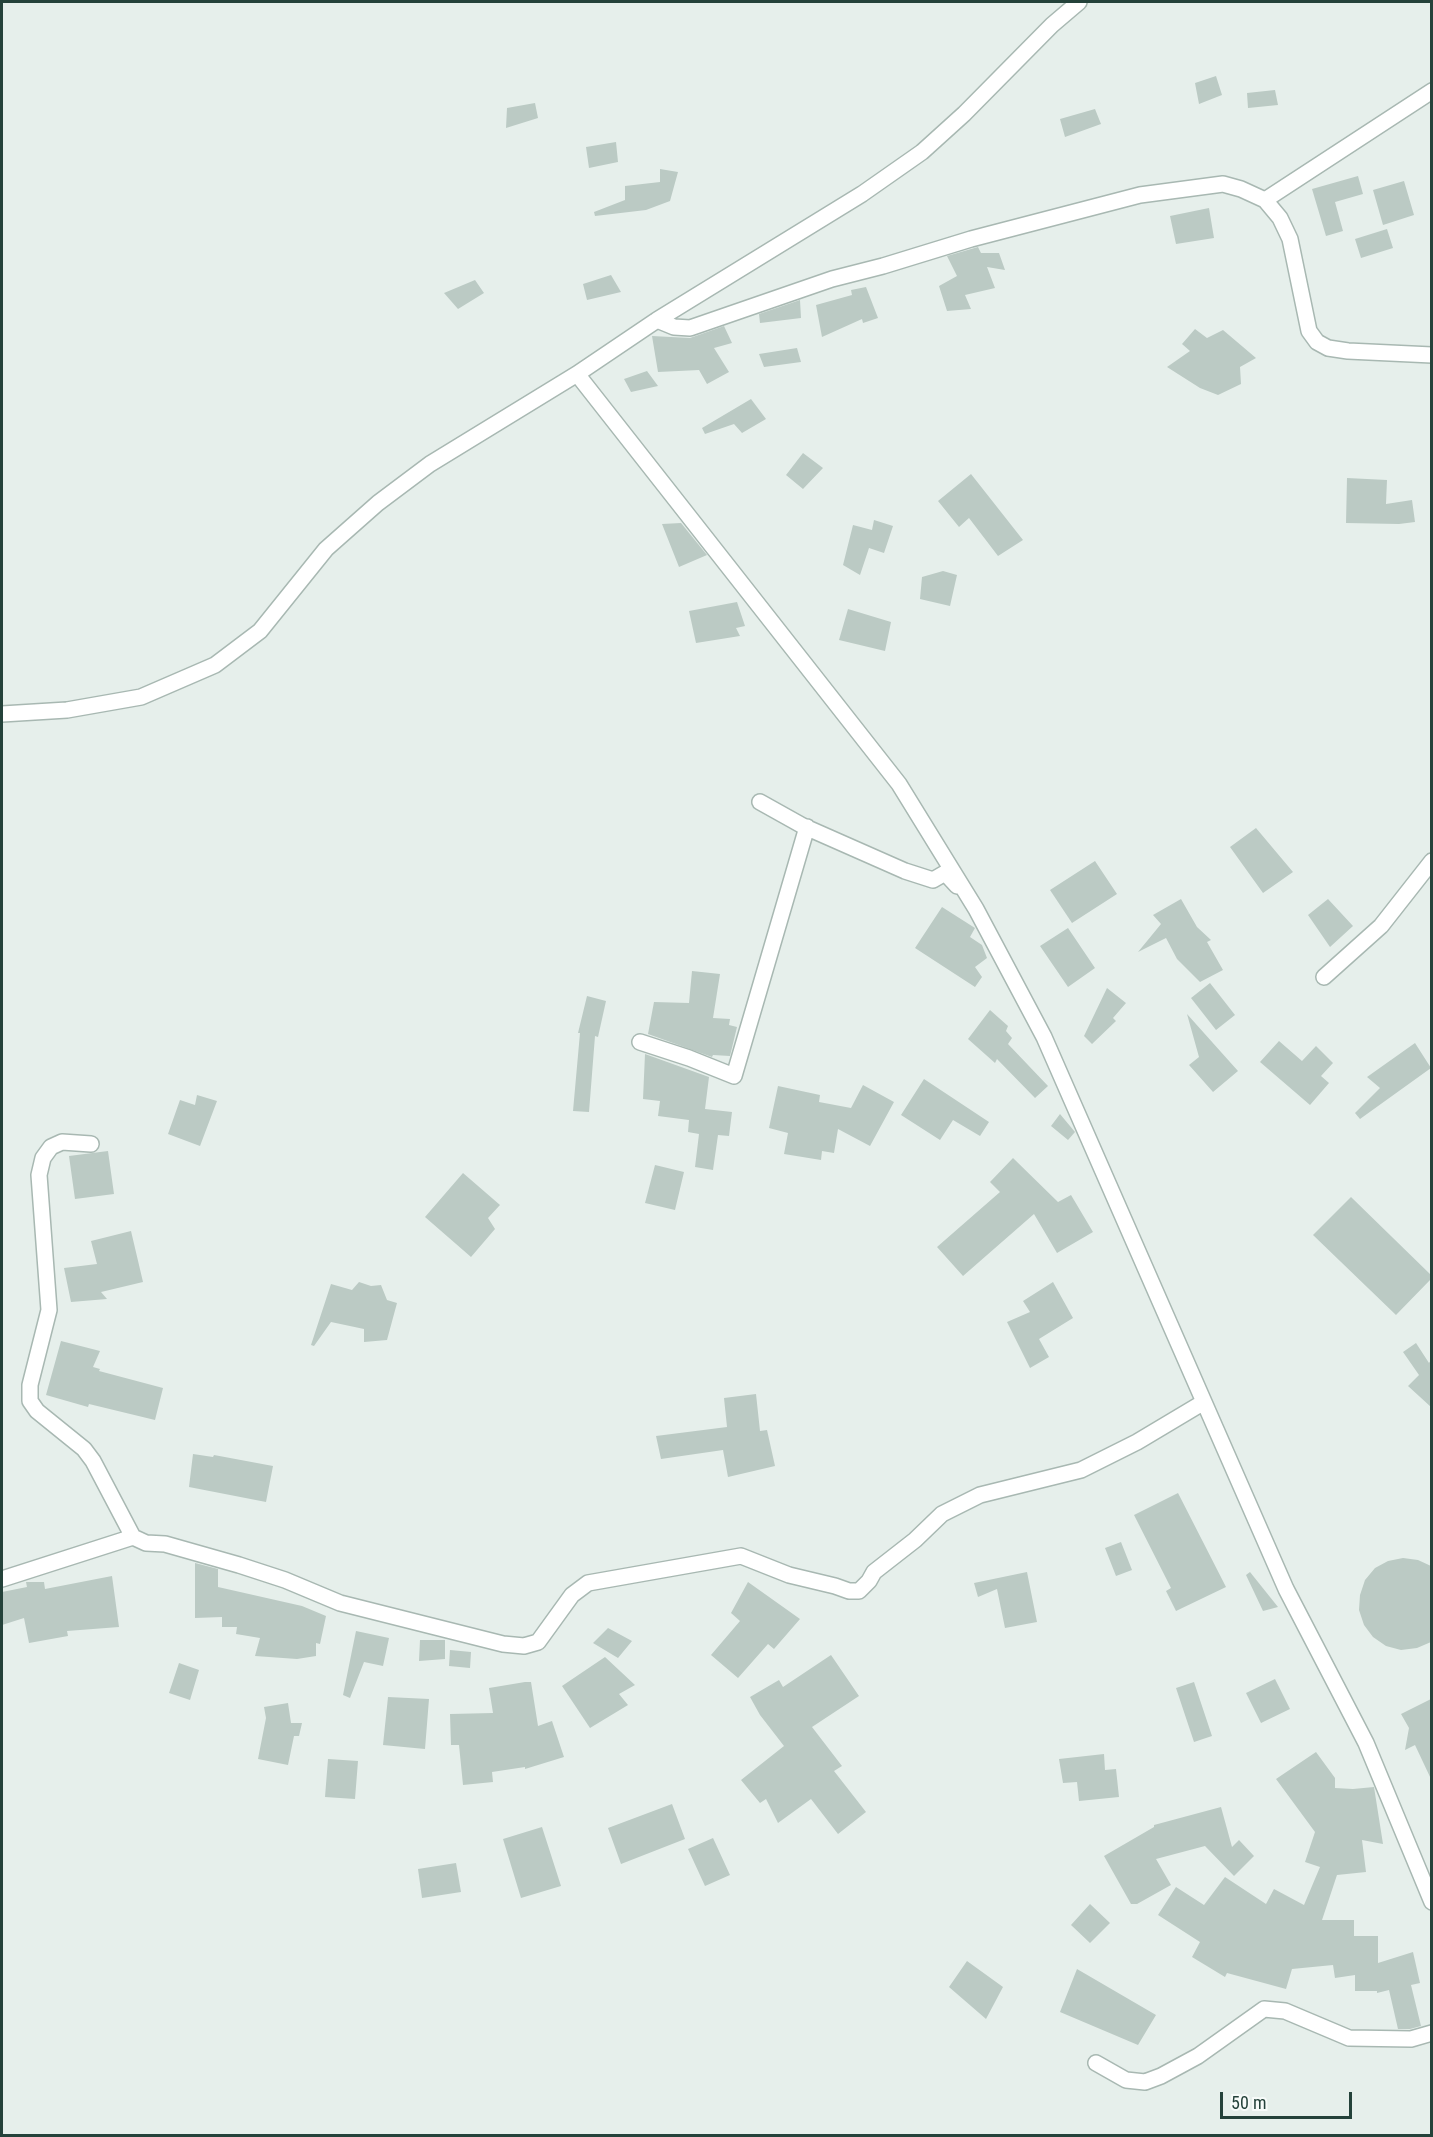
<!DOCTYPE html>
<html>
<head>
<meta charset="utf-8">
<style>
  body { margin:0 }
  #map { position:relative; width:1433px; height:2137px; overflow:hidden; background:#e6efeb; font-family:"Roboto Condensed",sans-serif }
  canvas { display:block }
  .frame { position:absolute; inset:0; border:3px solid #24423a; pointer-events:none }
  .scale { position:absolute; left:1220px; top:2092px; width:132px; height:27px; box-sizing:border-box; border:3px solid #24423a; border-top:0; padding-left:8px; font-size:18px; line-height:21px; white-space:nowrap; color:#24423a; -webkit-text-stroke:4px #f7fbf9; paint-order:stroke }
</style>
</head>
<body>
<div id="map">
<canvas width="1433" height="2137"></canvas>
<div class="frame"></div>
<div class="scale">50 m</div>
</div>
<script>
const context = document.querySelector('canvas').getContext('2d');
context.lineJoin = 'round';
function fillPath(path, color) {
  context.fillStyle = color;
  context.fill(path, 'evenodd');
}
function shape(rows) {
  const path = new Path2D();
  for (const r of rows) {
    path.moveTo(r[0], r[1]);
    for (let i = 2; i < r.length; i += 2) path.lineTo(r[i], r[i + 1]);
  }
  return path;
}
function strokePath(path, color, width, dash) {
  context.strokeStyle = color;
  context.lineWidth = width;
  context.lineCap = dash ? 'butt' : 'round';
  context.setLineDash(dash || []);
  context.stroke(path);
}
const building = shape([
  [1216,76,1222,95,1199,104,1195,83],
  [1275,90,1278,105,1248,108,1247,93],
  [535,103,538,118,506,128,507,108],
  [1095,109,1101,124,1065,137,1060,119],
  [616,142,618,162,589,168,586,147],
  [660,169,678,172,670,201,646,210,595,216,594,212,625,200,625,186,660,182],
  [1358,176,1363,194,1335,202,1343,231,1326,236,1312,189],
  [1404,181,1414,215,1383,225,1373,190],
  [1209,208,1214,238,1176,244,1170,216],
  [1387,229,1393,248,1361,258,1355,239],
  [978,247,981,253,999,253,1005,270,987,267,995,288,965,295,971,309,947,311,939,286,957,276,947,256],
  [611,275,621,292,587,300,583,284],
  [475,280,484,293,458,309,444,293],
  [866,287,878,318,863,323,862,319,822,337,816,305,852,295,851,290],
  [800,300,801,318,760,323,759,314],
  [724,326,732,343,714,348,729,372,707,384,699,370,658,372,652,336,690,338],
  [1195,329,1207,338,1223,330,1256,358,1240,367,1241,384,1218,395,1200,388,1167,367,1190,351,1182,344],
  [797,348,801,362,764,367,759,354],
  [647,371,658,386,631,392,624,379],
  [751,399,766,419,742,433,734,424,705,434,702,428],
  [803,453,823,468,803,489,786,475],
  [971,474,1023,540,998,556,969,518,959,527,938,501],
  [1347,478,1387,480,1386,504,1412,500,1415,522,1399,524,1346,523],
  [874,520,893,526,884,553,869,548,860,575,843,565,853,525,872,530],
  [681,523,707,555,679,567,662,524],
  [943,571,957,575,950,606,920,599,922,577],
  [737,602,745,626,736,628,740,636,696,643,689,611],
  [848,609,891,622,885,651,839,640],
  [1256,828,1293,872,1263,893,1230,847],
  [1095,861,1117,894,1072,923,1050,890],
  [1181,899,1197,927,1211,940,1207,942,1223,970,1200,982,1177,959,1166,938,1138,952,1161,924,1153,915],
  [1328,899,1353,926,1330,947,1308,915],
  [942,907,975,928,970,937,982,945,987,958,975,967,982,977,975,987,915,948],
  [1068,928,1095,968,1068,987,1040,946],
  [692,971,720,974,713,1018,730,1019,729,1025,737,1027,730,1056,713,1055,712,1057,648,1034,654,1002,689,1003],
  [1210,983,1235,1015,1216,1030,1191,998],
  [1107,988,1126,1003,1113,1018,1116,1021,1092,1044,1084,1036],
  [587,996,606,1001,598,1037,595,1036,589,1112,573,1111,580,1033,578,1033],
  [990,1010,1008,1026,1006,1031,1012,1038,1008,1044,1048,1086,1035,1098,997,1059,995,1063,968,1039],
  [1187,1014,1238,1071,1213,1092,1189,1065,1199,1057],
  [1279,1041,1302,1061,1316,1046,1333,1063,1321,1076,1329,1083,1310,1105,1260,1062],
  [1415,1043,1431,1068,1360,1119,1355,1113,1380,1088,1367,1077],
  [645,1054,709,1077,705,1109,732,1112,729,1136,718,1135,713,1170,695,1167,699,1134,688,1132,689,1120,658,1116,660,1101,643,1099],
  [924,1079,989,1122,980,1136,953,1120,940,1140,901,1115],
  [863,1085,894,1102,870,1146,838,1129,834,1153,822,1151,821,1160,784,1154,788,1133,769,1128,778,1086,820,1095,819,1102,851,1108],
  [197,1095,217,1101,200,1146,168,1134,180,1100,195,1105],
  [1060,1114,1075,1132,1068,1140,1051,1126],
  [108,1151,114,1194,75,1199,69,1156],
  [1013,1158,1058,1202,1071,1195,1093,1232,1057,1253,1034,1214,963,1276,937,1247,1000,1192,990,1182],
  [655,1165,684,1172,675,1210,645,1203],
  [463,1173,500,1205,488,1218,495,1229,471,1257,425,1217],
  [1351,1197,1431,1275,1431,1279,1396,1315,1313,1235],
  [131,1231,143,1282,101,1292,107,1299,71,1302,64,1268,97,1264,91,1241],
  [359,1282,371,1286,381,1285,387,1300,397,1303,387,1340,364,1342,364,1329,331,1322,314,1346,311,1345,331,1284,352,1290],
  [1053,1282,1073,1318,1039,1339,1049,1357,1030,1368,1007,1322,1030,1312,1023,1301],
  [61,1341,100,1351,93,1367,100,1369,99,1371,163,1388,155,1420,89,1404,88,1407,46,1395],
  [1416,1343,1429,1363,1431,1360,1431,1407,1408,1386,1419,1375,1403,1352],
  [756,1394,760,1431,767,1430,775,1466,728,1477,723,1450,661,1459,656,1436,727,1427,724,1398],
  [193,1454,213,1457,214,1455,273,1466,266,1502,189,1487],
  [1178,1493,1226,1587,1176,1611,1166,1591,1171,1588,1134,1515],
  [1121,1542,1132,1570,1116,1576,1105,1548],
  [1403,1558,1418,1560,1431,1566,1431,1642,1417,1648,1401,1650,1386,1646,1373,1637,1364,1625,1359,1610,1360,1595,1365,1580,1375,1568,1388,1561],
  [195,1563,218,1569,218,1587,302,1606,326,1616,320,1644,316,1643,316,1656,297,1659,255,1656,260,1638,236,1634,237,1627,222,1627,222,1617,195,1618],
  [1027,1572,1037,1622,1005,1628,997,1589,978,1597,974,1583],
  [1250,1572,1278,1607,1263,1611,1246,1575],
  [112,1576,119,1627,67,1631,68,1636,29,1643,24,1618,2,1625,2,1592,27,1587,26,1582,44,1582,45,1589],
  [748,1582,800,1619,774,1649,768,1644,738,1678,711,1655,740,1621,731,1613],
  [608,1628,632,1641,618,1658,593,1643],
  [356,1631,389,1638,383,1666,364,1662,350,1698,343,1695],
  [420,1640,445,1640,445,1659,419,1661],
  [450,1650,471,1652,470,1668,449,1666],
  [831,1655,859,1696,812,1727,842,1766,834,1771,866,1812,838,1834,811,1799,778,1823,766,1799,760,1803,741,1780,784,1746,760,1715,750,1697,779,1680,783,1687],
  [605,1657,635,1685,619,1694,628,1705,590,1728,562,1686],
  [179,1663,199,1670,190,1700,169,1693],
  [1275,1679,1290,1709,1261,1723,1246,1693],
  [525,1682,531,1682,538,1726,552,1721,564,1757,525,1769,525,1767,492,1772,493,1782,463,1785,459,1745,451,1745,450,1714,493,1713,489,1688],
  [1194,1682,1212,1736,1194,1742,1176,1688],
  [388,1697,429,1699,425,1749,383,1745],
  [1431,1699,1431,1779,1415,1745,1405,1750,1409,1728,1401,1714],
  [288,1703,291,1723,302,1723,299,1736,294,1736,288,1765,258,1759,266,1718,264,1707],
  [1316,1752,1335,1778,1335,1788,1353,1789,1374,1787,1383,1844,1362,1840,1366,1872,1337,1875,1322,1920,1354,1920,1354,1936,1378,1936,1378,1963,1413,1952,1420,1983,1411,1985,1421,2026,1410,2029,1398,2029,1389,1990,1377,1993,1377,1991,1355,1991,1355,1975,1335,1978,1333,1965,1292,1969,1286,1989,1227,1973,1225,1977,1192,1957,1200,1942,1158,1915,1176,1887,1204,1905,1225,1877,1266,1904,1274,1889,1304,1905,1320,1867,1305,1862,1315,1832,1276,1779],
  [1104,1754,1105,1770,1116,1769,1119,1797,1079,1801,1077,1782,1063,1783,1059,1759],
  [328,1759,358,1761,355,1799,325,1797],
  [672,1804,685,1839,621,1864,608,1828],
  [1221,1807,1232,1847,1239,1840,1254,1856,1234,1876,1205,1846,1156,1859,1171,1885,1137,1904,1131,1904,1104,1856,1154,1827,1154,1825],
  [542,1827,561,1886,521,1898,503,1839],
  [713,1838,730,1875,705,1886,688,1849],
  [456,1863,461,1892,422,1898,418,1869],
  [1090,1904,1110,1923,1090,1943,1071,1925],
  [967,1961,1003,1987,986,2019,949,1987],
  [1077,1969,1156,2015,1138,2045,1060,2012]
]);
const street = shape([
  [1265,200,1432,91],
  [657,320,674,327,690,328,832,279,883,266,971,239,1140,195,1223,184,1241,189,1265,200,1280,218,1290,239,1309,331,1317,342,1328,348,1348,351,1432,355],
  [577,374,899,784,976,909,1044,1037,1286,1589,1366,1743,1432,1902],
  [2,714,67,710,141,697,215,665,260,631,326,549,378,503,430,464,577,374,657,320,862,194,922,152,964,114,1052,25,1079,2],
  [760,802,803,826,905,871,933,880,945,873,957,886],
  [1324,977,1381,926,1432,861],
  [640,1042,689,1058,734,1076,807,827],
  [91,1144,62,1142,51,1147,43,1158,39,1175,49,1310,30,1385,30,1401,37,1411,84,1449,93,1461,133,1537,146,1543,165,1544,239,1565,285,1580,340,1603,503,1644,524,1646,538,1642,572,1595,588,1583,741,1556,789,1575,835,1586,849,1591,859,1591,869,1581,874,1572,915,1540,942,1514,980,1495,1081,1470,1137,1442,1204,1402],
  [2,1579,133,1537],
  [1096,2063,1126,2080,1145,2082,1161,2076,1198,2056,1264,2009,1285,2011,1349,2038,1411,2039,1432,2033]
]);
fillPath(building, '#bbcac4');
strokePath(street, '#a8b8b2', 18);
strokePath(street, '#fff', 15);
</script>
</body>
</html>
